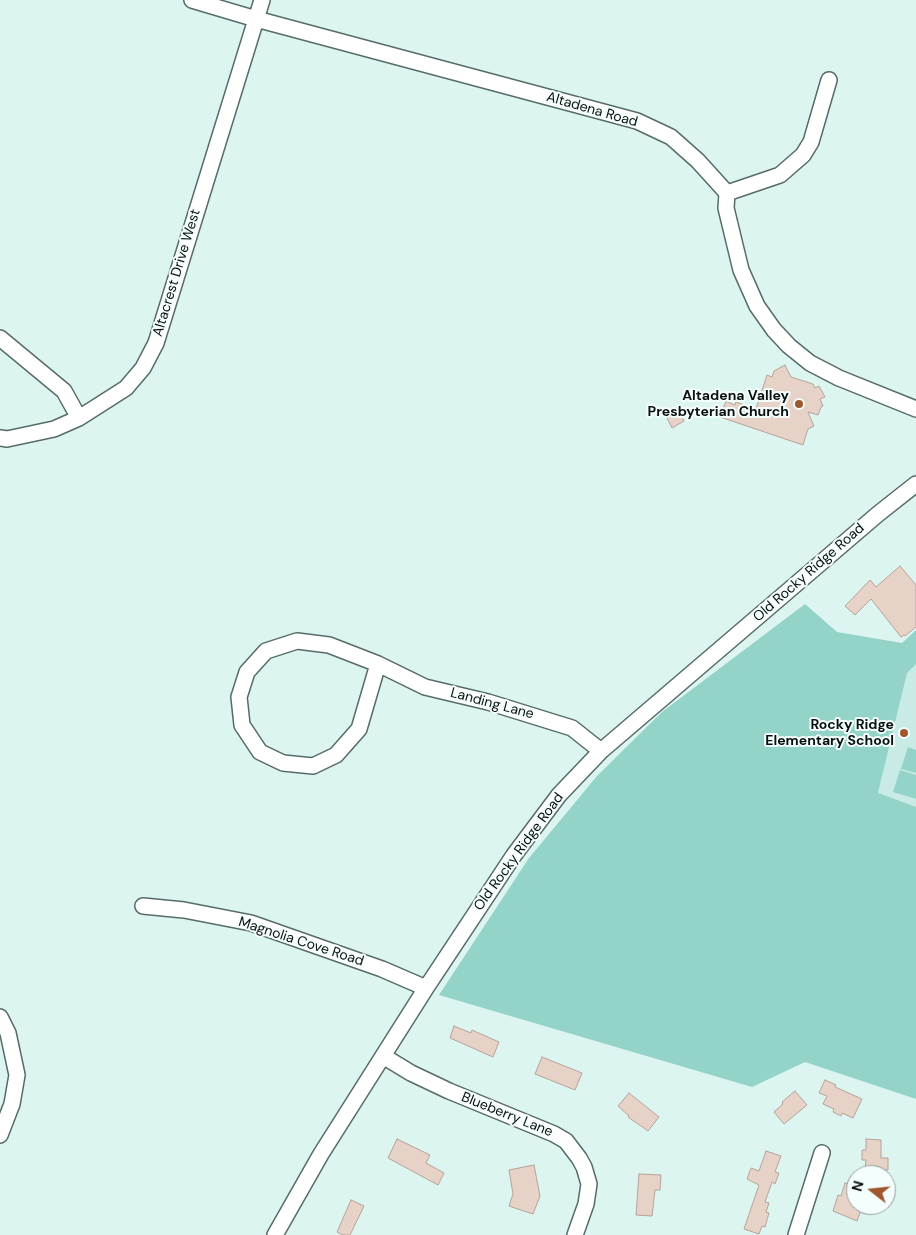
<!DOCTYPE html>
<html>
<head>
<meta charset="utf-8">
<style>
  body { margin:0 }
  #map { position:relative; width:916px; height:1235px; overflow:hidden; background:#dcf5f0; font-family:"DM Sans",sans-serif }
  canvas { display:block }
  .north { position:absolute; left:846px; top:1165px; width:50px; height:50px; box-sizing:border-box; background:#f4fefc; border:1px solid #969f9d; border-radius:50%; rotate:286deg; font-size:14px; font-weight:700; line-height:20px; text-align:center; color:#08110f }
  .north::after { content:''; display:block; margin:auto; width:18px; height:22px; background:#9e572e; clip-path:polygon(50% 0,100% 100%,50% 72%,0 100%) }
</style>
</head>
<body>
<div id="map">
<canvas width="916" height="1235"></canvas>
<div class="north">N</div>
</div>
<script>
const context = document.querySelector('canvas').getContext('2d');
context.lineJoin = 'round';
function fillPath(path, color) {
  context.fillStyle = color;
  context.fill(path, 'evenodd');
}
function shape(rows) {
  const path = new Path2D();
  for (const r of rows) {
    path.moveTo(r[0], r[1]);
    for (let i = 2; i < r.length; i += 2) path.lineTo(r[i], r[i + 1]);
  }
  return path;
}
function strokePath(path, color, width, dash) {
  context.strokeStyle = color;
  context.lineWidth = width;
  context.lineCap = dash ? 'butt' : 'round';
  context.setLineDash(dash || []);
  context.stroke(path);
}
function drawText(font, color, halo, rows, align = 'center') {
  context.font = font + ' "DM Sans",sans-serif';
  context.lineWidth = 4;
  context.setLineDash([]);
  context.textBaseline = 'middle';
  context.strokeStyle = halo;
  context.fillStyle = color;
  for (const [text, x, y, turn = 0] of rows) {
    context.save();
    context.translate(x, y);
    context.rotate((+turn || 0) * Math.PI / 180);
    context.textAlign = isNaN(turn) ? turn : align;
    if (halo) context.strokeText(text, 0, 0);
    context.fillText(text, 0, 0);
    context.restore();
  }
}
const built = shape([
  [916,664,916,807,878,794,907,673]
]);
const green = shape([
  [805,604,837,632,902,643,916,630,916,664,907,673,878,793,916,807,916,1099,805,1062,752,1087,439,995,529,858,597,776,662,712],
  [908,747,916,750,916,773,901,769],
  [900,770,916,775,916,799,893,792]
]);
const building = shape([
  [785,365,791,377,813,384,815,388,819,386,825,397,820,399,823,406,821,407,818,415,808,412,814,426,808,429,803,445,720,417,726,401,735,405,736,402,756,409,767,375,772,377,774,371,785,365],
  [677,408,684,421,672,428,665,414,677,408],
  [900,566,916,585,916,627,905,636,904,635,901,637,871,599,855,615,845,606,870,580,876,587,900,566],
  [454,1026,471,1033,472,1030,499,1042,493,1057,450,1038,454,1026],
  [542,1057,582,1073,575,1090,535,1074,542,1057],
  [825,1080,836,1085,835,1087,862,1099,853,1118,842,1113,841,1116,833,1112,834,1109,823,1104,827,1096,819,1093,825,1080],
  [795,1091,807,1105,784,1124,774,1112,783,1104,782,1102,795,1091],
  [629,1093,659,1117,648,1131,628,1117,629,1116,618,1106,629,1093],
  [397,1139,430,1155,426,1163,444,1173,438,1185,388,1158,397,1139],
  [866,1139,881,1140,881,1158,888,1158,888,1170,865,1170,866,1160,862,1160,862,1150,866,1150,866,1139],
  [766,1151,781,1156,775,1172,779,1173,775,1184,772,1182,765,1202,769,1203,766,1212,769,1213,765,1227,762,1226,759,1234,744,1229,759,1185,747,1179,751,1168,759,1171,766,1151],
  [534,1165,540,1196,533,1214,509,1206,513,1194,509,1170,534,1165],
  [639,1174,661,1175,660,1190,655,1190,652,1216,636,1215,639,1174],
  [845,1183,856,1186,856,1205,863,1205,857,1221,833,1211,838,1195,841,1196,845,1183],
  [351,1200,364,1206,350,1235,343,1235,337,1232,351,1200]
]);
const minor = shape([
  [192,0,256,19,637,121,671,137,698,161,727,193,726,208,741,270,757,306,774,330,789,346,810,363,839,378,916,409],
  [727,193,780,175,803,155,811,142,829,80],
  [0,338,64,391,79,418],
  [0,438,7,439,54,429,79,418,126,388,143,368,156,343,262,0],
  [378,664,329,645,297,641,266,651,247,672,239,697,242,725,260,752,283,763,313,766,336,755,359,729,378,664,425,687,488,702,572,728,601,751],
  [143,906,184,910,251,923,382,969,426,988],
  [0,1017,8,1033,17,1075,12,1104,0,1135],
  [383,1056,411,1073,449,1091,554,1134,566,1141,579,1158,584,1167,589,1184,586,1204,575,1235],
  [275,1235,321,1154,426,988,514,855,559,795,601,751,878,514,916,484],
  [796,1235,822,1153]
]);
const markers = [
  [799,404,5,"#9e572e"],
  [904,733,5,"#9e572e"]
];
const streetNames = [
  ["Altadena Road",592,110,16],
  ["Altacrest Drive West",177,273,-73],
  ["Old Rocky Ridge Road",809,573,-41],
  ["Landing Lane",492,704,15],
  ["Old Rocky Ridge Road",519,852,-54],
  ["Magnolia Cove Road",301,942,18],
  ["Blueberry Lane",507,1115,22]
];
const poiNames = [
  ["Altadena Valley",789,396],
  ["Presbyterian Church",789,412],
  ["Rocky Ridge",894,725],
  ["Elementary School",894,741]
];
fillPath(built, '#c9ebe5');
fillPath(green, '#93d3c8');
fillPath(building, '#e6d2c7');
strokePath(building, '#b6a398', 1);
strokePath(minor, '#566c68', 18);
strokePath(minor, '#fff', 15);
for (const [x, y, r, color] of markers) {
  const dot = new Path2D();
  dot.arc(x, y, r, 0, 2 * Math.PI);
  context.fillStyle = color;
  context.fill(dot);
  strokePath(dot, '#f4fefc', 2);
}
drawText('14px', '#08110f', '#f4fefc', streetNames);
drawText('bold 14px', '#08110f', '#f4fefc', poiNames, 'right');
</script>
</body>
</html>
